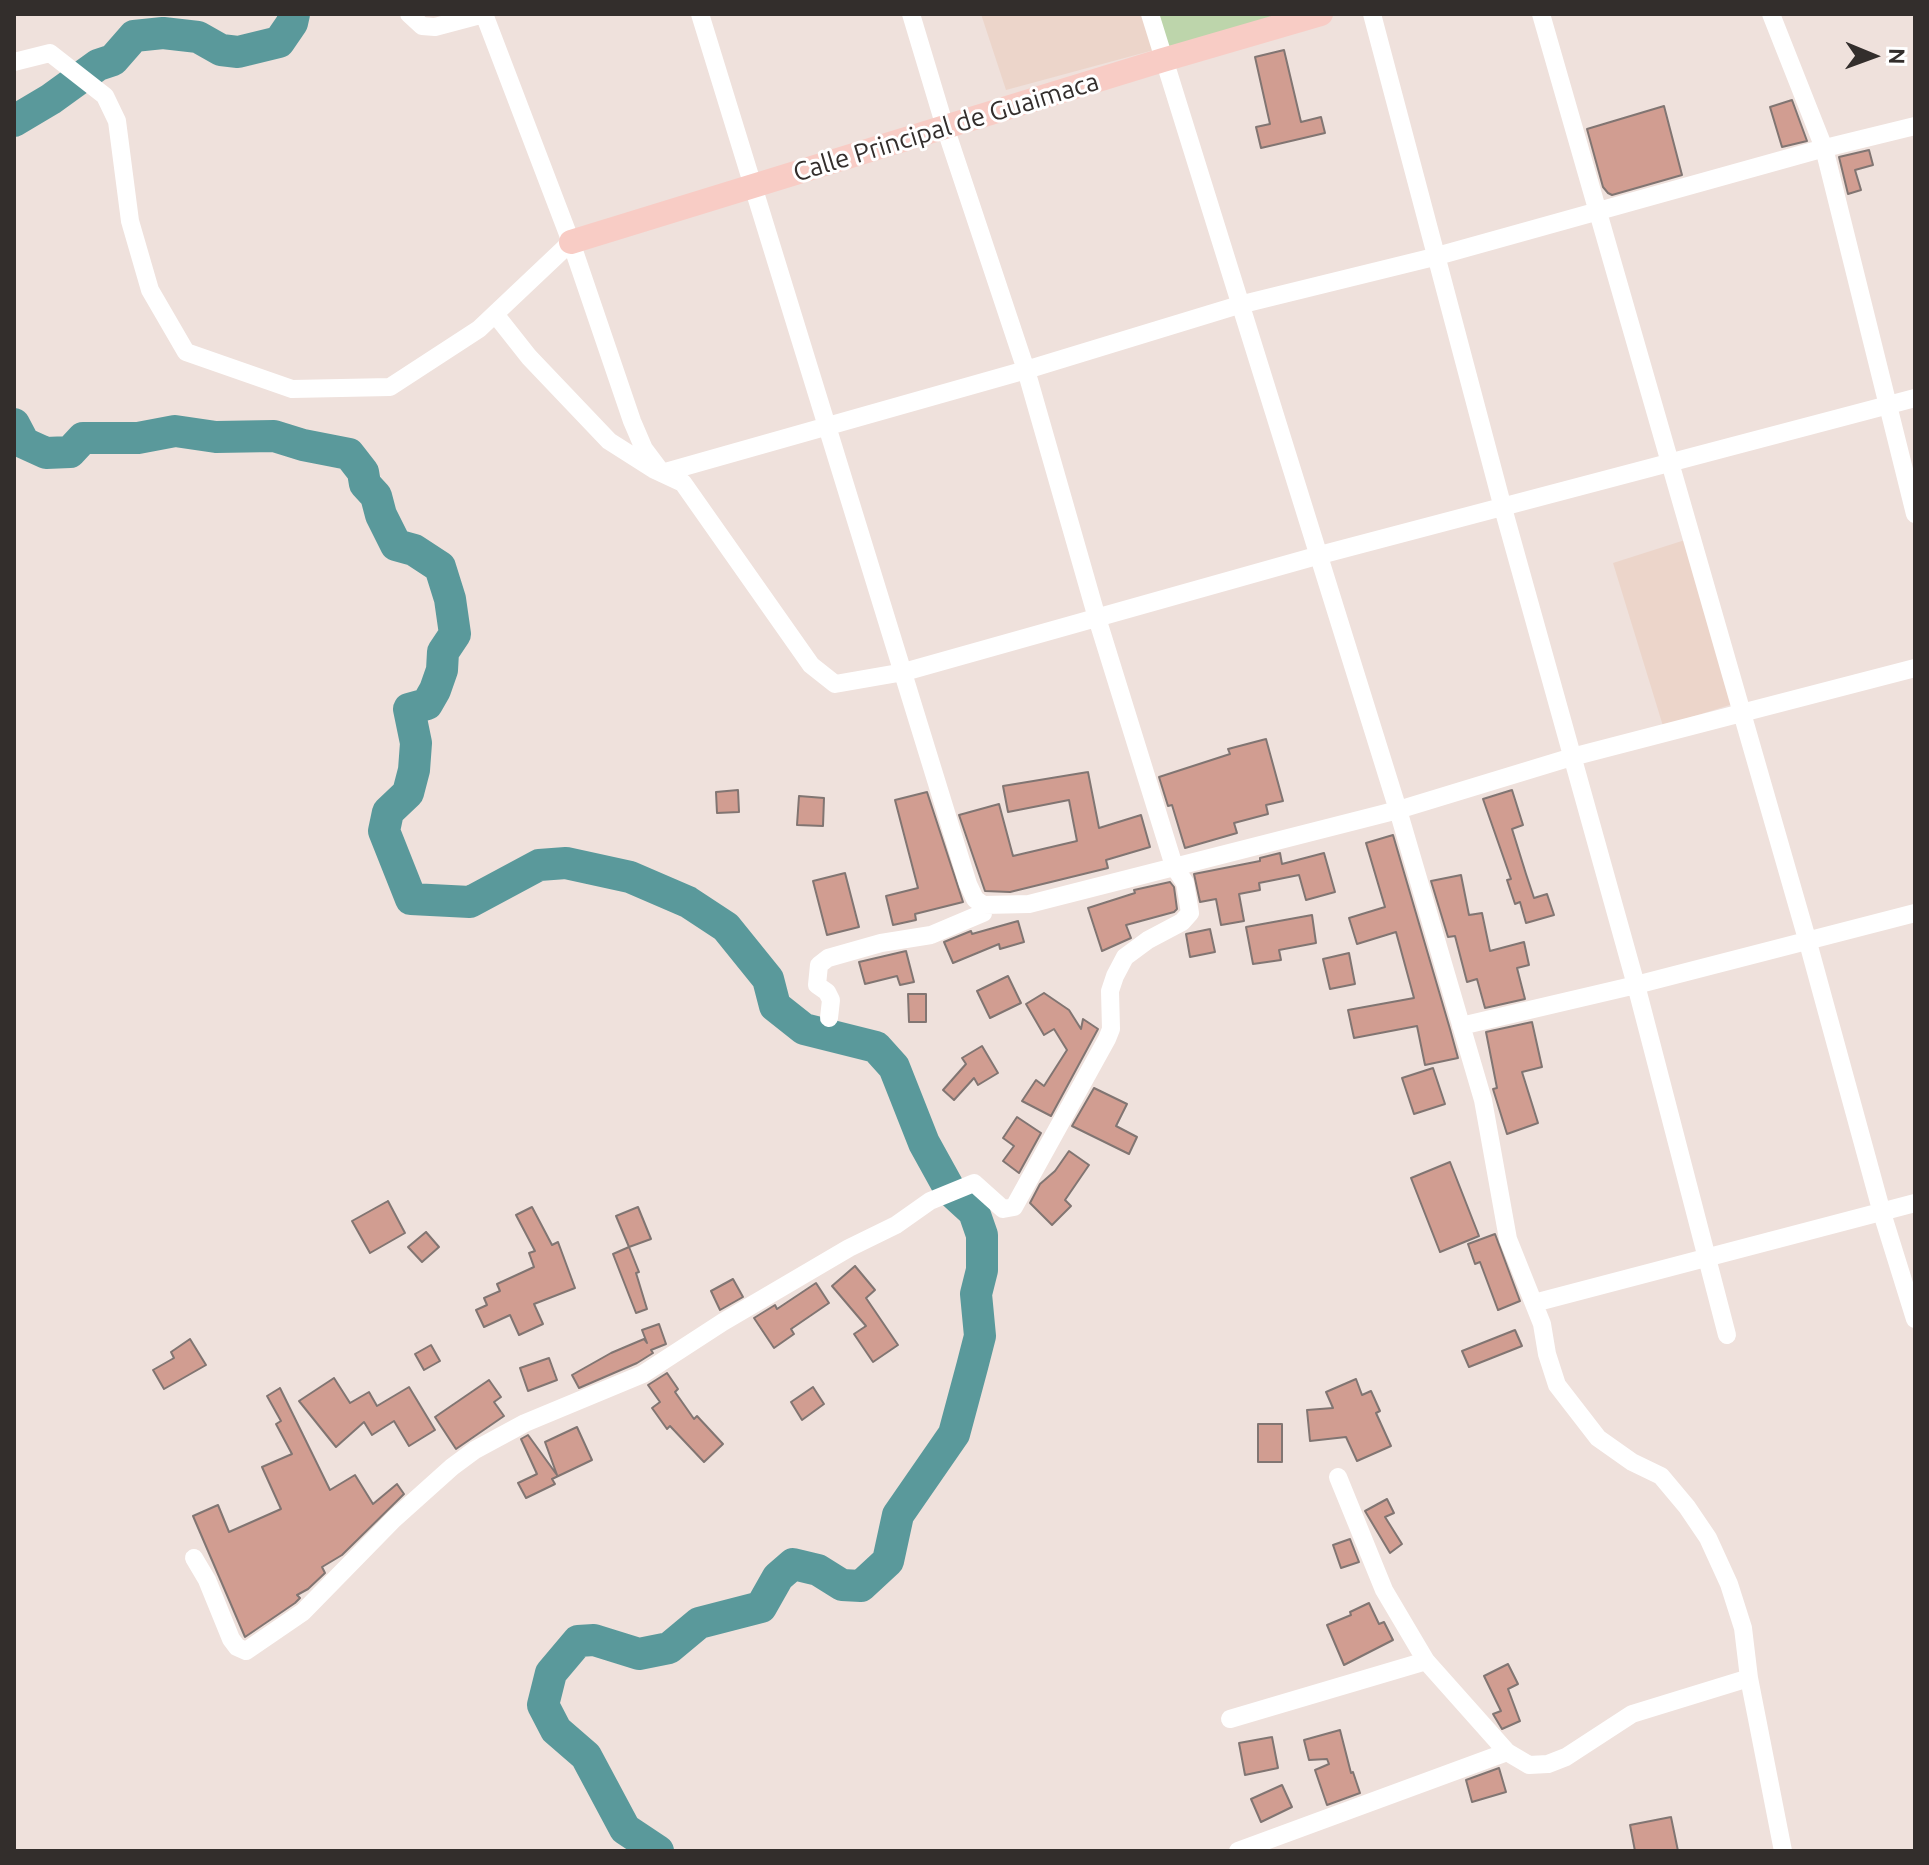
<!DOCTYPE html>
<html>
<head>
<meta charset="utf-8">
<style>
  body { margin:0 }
  #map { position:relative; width:1929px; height:1865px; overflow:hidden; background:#efe1dc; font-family:Ubuntu,sans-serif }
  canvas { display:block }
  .frame { position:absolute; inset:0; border:16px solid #332e2c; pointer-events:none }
  .north { position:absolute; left:1833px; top:16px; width:80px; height:80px; -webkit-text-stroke:6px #fff; paint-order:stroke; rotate:91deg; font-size:22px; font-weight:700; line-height:32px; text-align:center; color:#332e2c }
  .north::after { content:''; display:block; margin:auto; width:28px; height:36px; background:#332e2c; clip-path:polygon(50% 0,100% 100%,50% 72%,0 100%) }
</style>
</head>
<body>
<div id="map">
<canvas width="1929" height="1865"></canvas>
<div class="frame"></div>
<div class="north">N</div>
</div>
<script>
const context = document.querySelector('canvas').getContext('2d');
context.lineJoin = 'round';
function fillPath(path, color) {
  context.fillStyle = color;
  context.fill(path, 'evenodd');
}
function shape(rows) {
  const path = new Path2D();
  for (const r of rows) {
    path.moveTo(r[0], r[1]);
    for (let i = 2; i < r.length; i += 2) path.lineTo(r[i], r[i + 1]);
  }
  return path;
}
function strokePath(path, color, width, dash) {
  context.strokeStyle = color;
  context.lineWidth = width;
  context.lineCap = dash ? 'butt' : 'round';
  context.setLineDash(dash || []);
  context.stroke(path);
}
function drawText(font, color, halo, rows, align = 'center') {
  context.font = font + ' Ubuntu,sans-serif';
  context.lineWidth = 6;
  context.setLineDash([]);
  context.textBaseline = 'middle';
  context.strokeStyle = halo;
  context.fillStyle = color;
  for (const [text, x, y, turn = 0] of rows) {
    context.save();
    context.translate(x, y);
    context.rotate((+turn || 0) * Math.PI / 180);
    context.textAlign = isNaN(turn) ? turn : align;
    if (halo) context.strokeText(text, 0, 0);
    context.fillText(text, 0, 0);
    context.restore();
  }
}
const education = shape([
  [981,14,1144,14,1154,50,1006,90],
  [1685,540,1736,703,1663,726,1613,563]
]);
const green = shape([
  [1159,14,1296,14,1169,49]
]);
const river = shape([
  [14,121,51,99,98,65,113,60,134,36,163,33,198,37,221,50,238,52,279,42,292,23,294,14],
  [14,424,24,443,46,453,70,452,83,438,138,438,175,431,216,437,274,436,303,445,349,454,363,472,365,484,376,496,381,515,396,545,414,550,440,567,450,599,455,634,443,652,442,670,435,690,427,704,409,709,416,743,414,770,408,793,388,812,384,831,411,899,470,902,539,865,566,863,630,877,688,902,726,927,768,979,775,1006,804,1029,876,1047,894,1067,924,1143,950,1190,974,1212,982,1235,982,1270,976,1294,980,1336,972,1367,954,1434,898,1515,888,1561,861,1586,842,1585,818,1570,793,1564,778,1577,761,1607,699,1623,669,1648,639,1654,594,1640,578,1641,551,1673,543,1705,556,1730,586,1756,625,1829,658,1851]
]);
const building = shape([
  [1284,50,1301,122,1321,117,1325,133,1261,148,1256,127,1270,124,1255,57,1284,50],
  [1792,100,1807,141,1782,147,1770,107,1792,100],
  [1664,106,1682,175,1612,195,1608,193,1603,187,1587,129,1664,106],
  [1869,150,1873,165,1855,170,1861,190,1848,194,1839,157,1869,150],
  [1266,739,1283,801,1266,805,1268,814,1234,823,1237,833,1185,848,1172,805,1168,806,1159,777,1230,754,1228,749,1266,739],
  [1088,772,1099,828,1141,815,1150,847,1106,860,1108,868,1010,892,985,891,959,815,999,804,1013,856,1077,841,1069,800,1008,812,1003,786,1088,772],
  [738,790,739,812,717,813,716,792,738,790],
  [1512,790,1523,825,1512,829,1526,874,1534,898,1547,894,1554,915,1526,923,1520,902,1515,904,1507,880,1511,879,1483,799,1512,790],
  [927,792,963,902,915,914,916,920,893,925,886,896,918,888,895,800,927,792],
  [799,796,824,798,823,826,797,825,799,796],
  [1393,835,1450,1029,1458,1058,1425,1065,1417,1026,1354,1038,1348,1010,1414,998,1396,932,1357,944,1349,918,1385,907,1366,843,1393,835],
  [1280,853,1282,864,1324,853,1335,892,1306,900,1299,875,1259,883,1260,890,1239,894,1244,921,1221,925,1216,899,1200,902,1194,874,1260,861,1260,858,1280,853],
  [845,873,859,927,827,935,813,881,845,873],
  [1461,875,1469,915,1482,913,1490,951,1524,942,1529,965,1517,968,1525,999,1485,1008,1477,979,1467,982,1455,936,1448,937,1431,881,1461,875],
  [1170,882,1174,887,1177,909,1174,912,1126,925,1131,938,1102,951,1088,908,1135,893,1134,890,1170,882],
  [1312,915,1316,943,1279,950,1281,960,1253,964,1246,927,1312,915],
  [1018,921,1024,942,1000,949,999,944,953,963,944,942,971,931,972,934,1018,921],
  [1210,929,1215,952,1190,957,1186,934,1210,929],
  [906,951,914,982,900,985,897,976,865,984,859,962,906,951],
  [1349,953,1355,984,1330,989,1323,959,1349,953],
  [1008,976,1021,1003,990,1018,977,991,1008,976],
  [1044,993,1069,1010,1081,1029,1083,1019,1098,1029,1051,1116,1022,1101,1036,1080,1044,1086,1067,1050,1054,1029,1044,1035,1026,1004,1044,993],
  [908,994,926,994,926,1022,909,1022,908,994],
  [1532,1022,1542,1067,1522,1072,1538,1123,1507,1134,1493,1089,1497,1088,1486,1032,1532,1022],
  [982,1046,998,1073,978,1085,974,1078,954,1100,943,1090,966,1064,962,1058,982,1046],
  [1433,1068,1445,1104,1414,1114,1402,1078,1433,1068],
  [1094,1088,1127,1104,1116,1126,1137,1137,1129,1154,1072,1126,1094,1088],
  [1017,1117,1041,1133,1019,1173,1003,1161,1014,1146,1003,1138,1017,1117],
  [1069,1151,1089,1165,1065,1200,1071,1206,1052,1225,1030,1203,1040,1184,1055,1171,1069,1151],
  [1450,1162,1479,1236,1440,1252,1411,1178,1450,1162],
  [388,1201,405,1233,370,1253,352,1221,388,1201],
  [532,1207,552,1245,558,1242,575,1288,534,1304,543,1324,519,1335,510,1315,484,1327,476,1310,487,1305,484,1298,500,1291,497,1284,534,1267,529,1253,535,1251,516,1215,532,1207],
  [638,1207,651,1239,629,1247,616,1216,638,1207],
  [426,1232,439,1247,422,1262,408,1247,426,1232],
  [1495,1234,1520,1301,1498,1310,1480,1262,1475,1264,1468,1244,1495,1234],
  [629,1247,639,1272,636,1273,647,1309,636,1313,613,1254,629,1247],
  [855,1266,875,1290,866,1298,898,1345,873,1362,854,1334,866,1326,832,1286,855,1266],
  [733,1279,743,1297,720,1310,711,1291,733,1279],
  [816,1283,829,1303,791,1329,794,1334,774,1348,754,1318,775,1305,777,1309,816,1283],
  [659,1324,666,1344,651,1350,653,1353,637,1363,579,1388,572,1375,611,1353,644,1339,647,1343,642,1330,659,1324],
  [1515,1330,1522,1346,1469,1367,1462,1351,1515,1330],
  [190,1339,206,1365,164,1389,153,1370,174,1358,171,1352,190,1339],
  [431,1345,440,1361,424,1370,415,1354,431,1345],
  [549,1358,557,1380,528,1391,520,1368,549,1358],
  [667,1373,678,1389,675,1392,694,1419,697,1416,723,1444,704,1462,670,1426,667,1429,652,1408,660,1402,648,1385,667,1373],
  [334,1378,350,1403,369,1392,377,1406,409,1387,435,1430,409,1446,394,1421,372,1435,364,1422,336,1447,299,1401,334,1378],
  [1356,1379,1362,1395,1371,1391,1380,1411,1376,1413,1391,1446,1357,1461,1346,1437,1310,1441,1307,1410,1333,1408,1326,1392,1356,1379],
  [489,1380,501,1397,494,1402,504,1416,456,1449,435,1417,489,1380],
  [813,1387,824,1404,802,1420,791,1402,813,1387],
  [280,1388,330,1490,355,1475,373,1504,397,1484,404,1494,342,1555,322,1567,325,1573,308,1589,297,1595,300,1598,295,1603,245,1637,193,1516,218,1505,229,1532,281,1509,262,1467,292,1454,276,1424,281,1421,267,1396,280,1388],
  [1258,1424,1282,1424,1282,1462,1258,1462,1258,1424],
  [577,1427,592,1460,552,1479,555,1484,526,1498,518,1483,537,1474,521,1439,528,1435,557,1475,545,1442,577,1427],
  [1387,1499,1394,1513,1385,1517,1402,1544,1390,1553,1365,1511,1387,1499],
  [1350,1539,1359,1562,1341,1568,1333,1545,1350,1539],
  [1369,1603,1379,1624,1384,1622,1393,1640,1344,1665,1327,1625,1351,1615,1350,1612,1369,1603],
  [1508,1664,1518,1684,1508,1689,1520,1721,1502,1729,1493,1714,1501,1711,1484,1676,1508,1664],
  [1340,1730,1351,1773,1353,1772,1360,1793,1327,1805,1315,1770,1329,1764,1327,1759,1309,1760,1304,1740,1340,1730],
  [1272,1737,1278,1768,1245,1775,1239,1743,1272,1737],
  [1499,1768,1506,1792,1472,1802,1466,1780,1499,1768],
  [1282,1785,1292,1807,1261,1822,1251,1799,1282,1785],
  [1671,1817,1678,1851,1635,1851,1630,1825,1671,1817]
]);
const minor = shape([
  [409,14,422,26,435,27,484,14],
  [484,14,571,242,632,421,644,449,662,473,1026,370,1239,305,1430,258,1821,149,1915,126],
  [700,14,968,884,975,899,983,905,1029,904,1398,810,1572,757,1915,668],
  [1150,14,1398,810,1483,1100,1508,1239,1542,1324,1547,1354,1557,1385,1598,1438,1632,1462,1661,1476,1687,1507,1708,1538,1729,1584,1743,1628,1749,1678,1783,1851],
  [1372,14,1503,508,1636,985,1727,1335],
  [1541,14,1807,939,1882,1213,1915,1319],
  [1771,14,1824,148,1915,514],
  [14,62,50,53,105,96,117,121,130,221,150,290,186,352,292,389,390,387,479,329,571,242],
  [495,314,529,357,609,441,653,469,683,483,811,665,835,684,904,672,1320,555,1915,398],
  [829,1018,831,1000,827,992,817,985,819,965,828,958,881,943,931,935,983,913,983,905],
  [1461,1026,1636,985,1915,913],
  [1534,1303,1915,1203],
  [1338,1477,1384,1590,1426,1661,1507,1752,1529,1765,1548,1764,1566,1757,1632,1714,1749,1678],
  [194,1558,207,1580,231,1639,237,1647,246,1651,303,1612,394,1519,452,1467,475,1450,525,1423,643,1374,723,1322,849,1248,896,1225,930,1201,974,1183,1003,1209,1014,1207,1107,1039,1111,1029,1110,991,1115,976,1125,957,1148,940,1182,922,1190,913,1185,883,1174,866,1097,618,1026,370,945,127,911,14],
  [1230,1719,1426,1661],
  [1238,1851,1507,1752]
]);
const major = shape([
  [571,242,1163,60,1321,14]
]);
const streetNames = [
  ["Calle Principal de Guaimaca",946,127,-17]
];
fillPath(education, '#ecd5ca');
fillPath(green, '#bdd5ab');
strokePath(river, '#5a999b', 32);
fillPath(building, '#d19d91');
strokePath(building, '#817572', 2);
strokePath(minor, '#fff', 18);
strokePath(major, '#f8ccc5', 24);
drawText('26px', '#332e2c', '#fff', streetNames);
</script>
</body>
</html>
